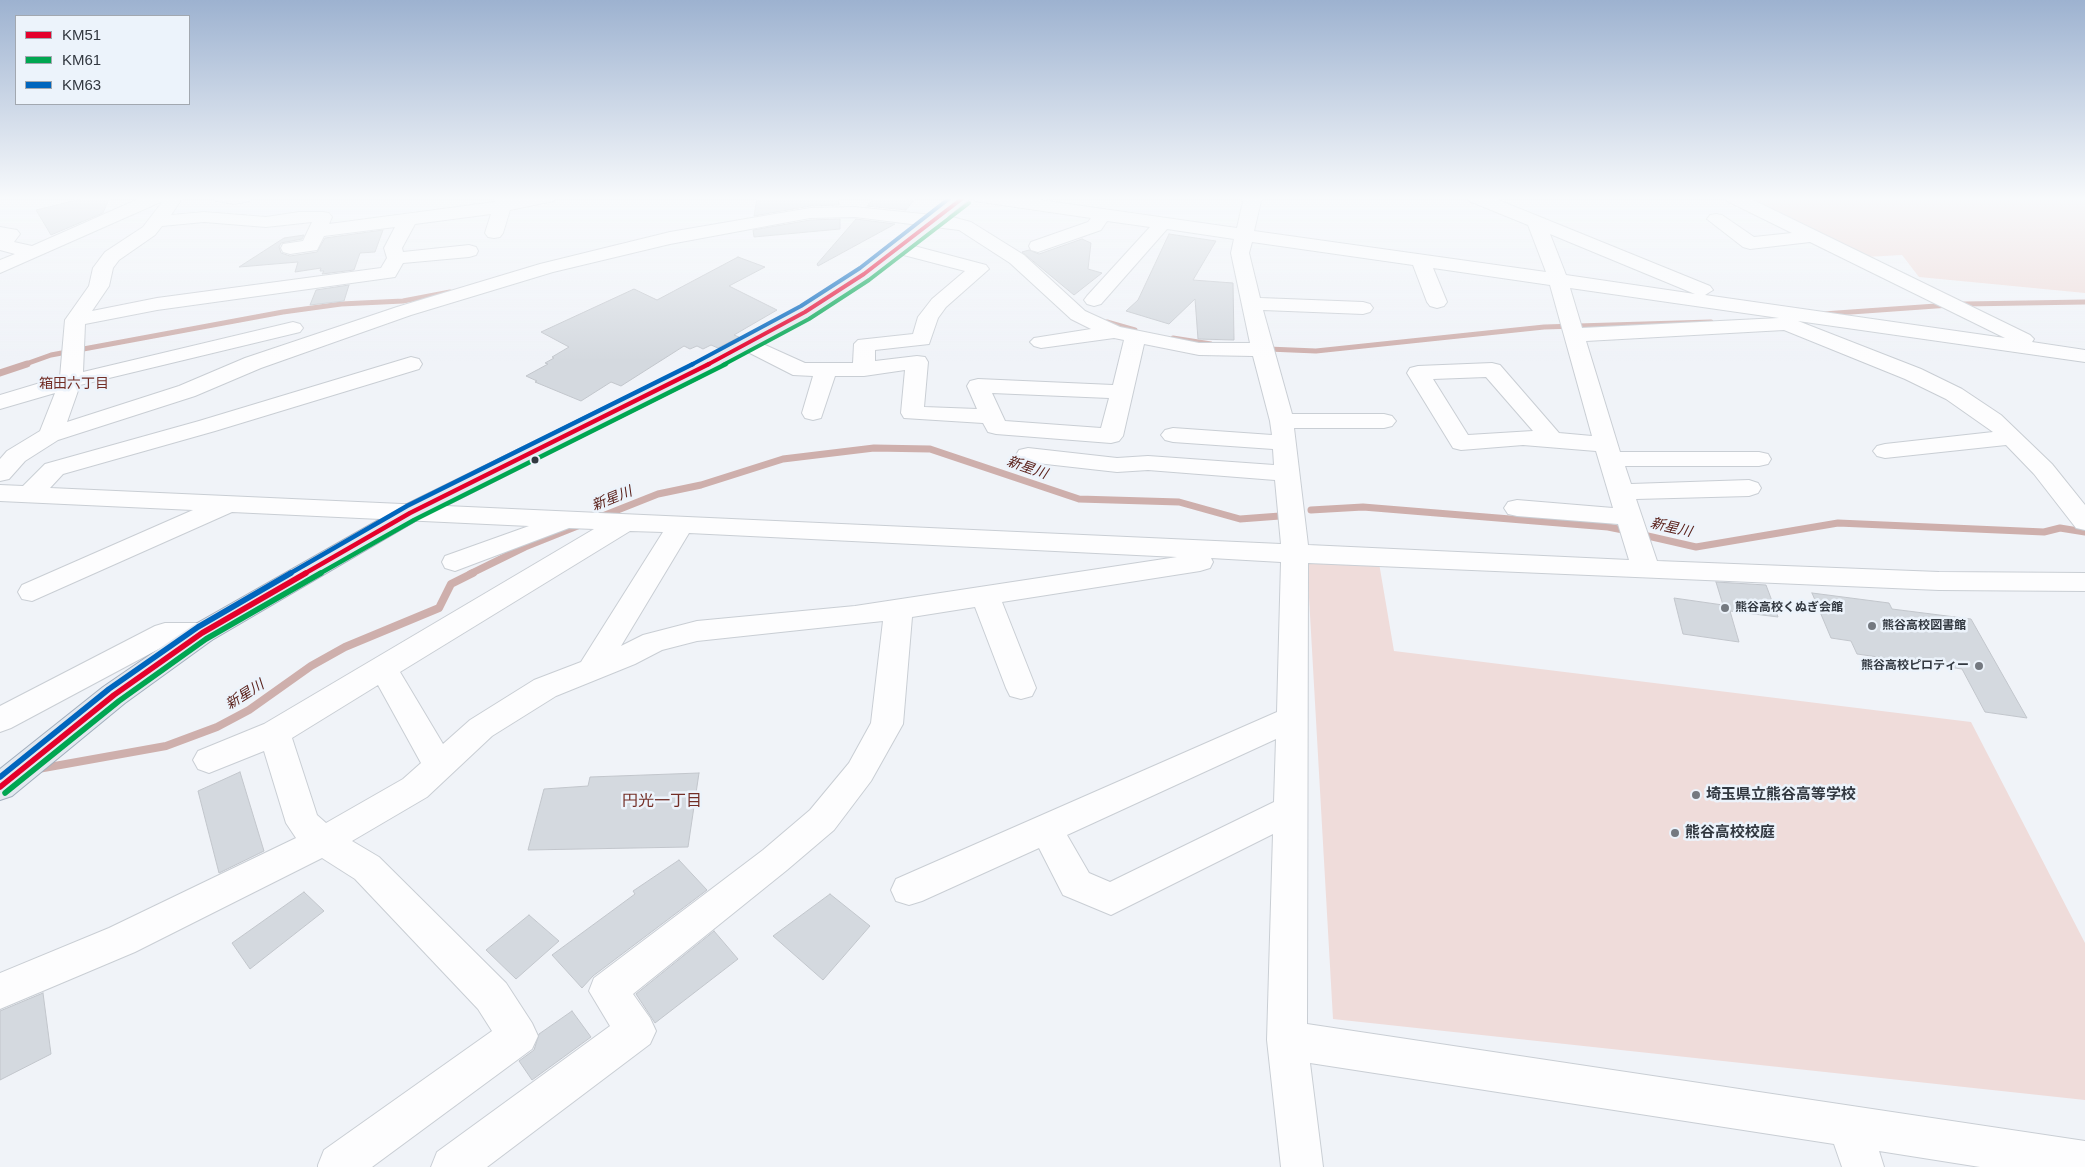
<!DOCTYPE html>
<html>
<head>
<meta charset="utf-8">
<style>
	body { margin:0 }
	#map { position:relative; width:2085px; height:1167px; overflow:hidden; background:#f0f3f8; font-family:Arial,sans-serif }
	canvas { display:block }
	.legend { position:absolute; left:15px; top:15px; width:175px; height:90px; box-sizing:border-box; background:#ecf3fb; border:1px solid #a2a8b0; margin:0; padding:6px 9px; list-style:none; font-size:15px; color:#323840 }
	.legend li { display:flex; align-items:center; gap:10px; height:25px }
	.legend b { width:25px; border:1px solid #a2a8b0 }
</style>
</head>
<body>
<div id="map">
<canvas width="2085" height="1167"></canvas>
<ul class="legend">
<li><b style="height:6px;background:#e4002b"></b>KM51</li>
<li><b style="height:6px;background:#00a651"></b>KM61</li>
<li><b style="height:6px;background:#0065bd"></b>KM63</li>
</ul>
</div>
<script>
const context = document.querySelector('canvas').getContext('2d');
context.lineJoin = 'round';
function paint(path, color) {
  context.fillStyle = color;
  context.fill(path, 'evenodd');
}
function poly(rows) {
  const path = new Path2D();
  for (const r of rows) {
    path.moveTo(r[0], r[1]);
    for (let i = 2; i < r.length; i += 2) path.lineTo(r[i], r[i + 1]);
  }
  return path;
}
function stroke(path, color, width, dash) {
  context.strokeStyle = color;
  context.lineWidth = width;
  context.lineCap = dash ? 'butt' : 'round';
  context.setLineDash(dash || []);
  context.stroke(path);
}
function write(font, color, halo, rows, align = 'center') {
  context.font = font + ' Arial,"Noto Sans JP",sans-serif';
  context.lineWidth = 5;
  context.setLineDash([]);
  context.textBaseline = 'middle';
  context.strokeStyle = halo;
  context.fillStyle = color;
  for (const [text, x, y, turn = 0] of rows) {
    context.save();
    context.translate(x, y);
    context.rotate((+turn || 0) * Math.PI / 180);
    context.textAlign = isNaN(turn) ? turn : align;
    if (halo) context.strokeText(text, 0, 0);
    context.fillText(text, 0, 0);
    context.restore();
  }
}
const green = poly([
	[1742,197,2085,197,2085,293,1919,277,1902,255,1865,257],
	[1307,562,1379,563,1394,651,1971,722,2085,943,2085,1100,1333,1019]
]);
const streamFar2 = poly([
	[1823,314,1964,304,2085,302],
	[1107,322,1135,330],
	[1173,338,1211,344],
	[1268,349,1316,351,1544,327,1711,322],
	[23,365,51,355,283,312,341,304,403,301,450,292]
]);
const streamFar1 = poly([
	[0,373,27,364],
	[1311,510,1363,507,1608,527,1628,531],
	[600,517,658,494,701,485,783,459,874,448,930,449,1079,499,1179,502,1240,519,1280,516],
	[1639,534,1696,547,1838,523,2044,532,2060,528,2085,532],
	[470,574,525,547,580,525]
]);
const stream = poly([
	[38,769,166,746,217,727,249,710,311,666,345,647,439,608,451,584,473,573]
]);
const building = poly([
	[89,197,110,197,103,213,51,235,36,210,89,197],
	[757,197,838,197,839,205,810,206,754,216,757,197],
	[875,197,886,197,914,200,906,210,867,206,875,197],
	[840,219,840,229,754,237,753,230,810,220,840,219],
	[856,219,895,224,818,266,817,264,856,219],
	[383,230,375,252,360,253,354,270,322,274,324,271,320,271,321,268,295,272,298,262,239,267,284,238,304,235,302,239,281,243,279,247,281,253,290,256,317,252,325,238,383,230],
	[1169,234,1216,241,1193,280,1233,283,1234,340,1198,339,1195,299,1169,324,1126,311,1138,300,1169,234],
	[1082,239,1091,243,1088,269,1102,273,1074,295,1022,252,1029,250,1039,254,1082,239],
	[738,257,765,267,729,286,777,310,734,335,739,337,718,348,711,345,703,349,697,346,690,349,684,346,621,386,611,382,581,401,535,382,537,381,526,376,548,364,545,363,554,358,552,357,569,347,541,332,634,289,657,300,738,257],
	[349,285,344,301,310,305,316,290,349,285],
	[1716,582,1766,585,1778,617,1730,611,1739,642,1683,634,1674,598,1723,605,1716,582],
	[1812,593,1889,603,1892,609,1971,619,2027,718,1985,712,1962,669,1857,654,1851,641,1831,638,1812,593],
	[240,772,264,851,219,873,198,791,240,772],
	[699,773,688,847,528,850,544,789,588,786,590,777,699,773],
	[679,860,707,890,593,976,582,988,552,955,635,894,633,891,679,860],
	[304,892,324,911,250,969,232,943,304,892],
	[830,894,870,926,823,980,773,936,830,894],
	[529,915,559,941,516,979,486,950,529,915],
	[714,931,738,959,655,1023,636,994,714,931],
	[43,993,51,1054,0,1080,0,1011,43,993],
	[572,1011,591,1037,532,1080,519,1061,534,1050,539,1034,572,1011]
]);
const minor = poly([
	[143,197,183,197,171,215,204,212,266,217,299,212,323,212,329,213,332,217,329,224,495,202,496,197,514,197,513,199,556,197,554,201,510,210,503,233,500,237,494,238,488,237,485,233,491,214,415,224,402,248,403,252,469,245,476,247,478,251,476,255,469,257,403,263,395,277,157,310,85,324,83,372,293,322,300,324,303,328,300,332,80,385,67,422,179,386,245,358,397,307,540,264,670,232,810,208,855,207,952,217,971,222,1024,255,1085,311,1120,327,1199,343,1250,343,1231,253,1234,239,1167,229,1101,304,1094,306,1087,304,1084,300,1087,296,1150,227,1107,221,1101,230,1038,252,1031,250,1029,246,1031,242,1088,222,1091,218,981,202,975,201,973,197,1019,197,1237,228,1244,197,1262,197,1254,231,1546,272,1528,225,1469,201,1467,197,1491,197,1710,286,1713,290,1705,295,2005,338,1810,242,1750,249,1743,247,1707,219,1710,215,1716,214,1722,215,1754,237,1792,233,1727,201,1725,197,1747,197,2030,335,2034,339,2032,342,2085,350,2085,362,1798,321,1921,369,1962,389,2001,415,2052,464,2085,505,2085,530,2076,528,2034,474,2006,445,1885,458,1877,456,1873,451,1877,446,1885,444,1993,432,1946,399,1905,379,1784,330,1586,341,1620,452,1759,452,1768,454,1771,459,1768,464,1759,466,1625,466,1631,484,1749,480,1758,483,1761,488,1758,493,1749,496,1636,499,1657,561,1939,572,2085,573,2085,591,1939,590,1308,563,1307,1024,2085,1141,2085,1167,1980,1167,1879,1151,1884,1167,1842,1167,1834,1144,1310,1063,1323,1167,1281,1167,1267,1040,1273,834,1111,915,1063,895,1039,848,922,901,909,905,896,901,891,890,896,879,1277,712,1281,562,1211,558,1213,562,1210,568,1200,571,1002,602,1036,688,1032,696,1021,699,1010,696,1006,688,975,607,912,617,903,724,871,781,834,830,787,870,633,994,650,1018,656,1031,650,1044,487,1167,431,1167,437,1152,610,1026,589,991,594,978,763,850,810,810,849,763,871,723,883,621,697,641,662,650,635,664,556,696,492,736,427,797,352,841,379,857,506,983,532,1023,538,1036,532,1049,372,1167,318,1167,318,1165,324,1150,492,1031,478,1009,355,879,322,858,135,952,0,1009,0,973,109,928,296,838,286,823,264,751,209,773,198,769,193,760,198,751,264,724,594,529,569,528,455,571,445,568,442,562,445,556,529,526,232,512,32,601,22,599,18,592,22,585,193,510,0,501,0,485,23,486,45,464,199,421,411,357,419,359,422,364,419,369,215,431,63,474,50,488,1281,544,1275,480,1148,470,1117,472,1028,462,1019,460,1016,455,1019,450,1028,448,1117,458,1148,456,1274,465,1273,449,1173,442,1165,440,1161,435,1165,430,1173,428,1272,435,1270,421,1253,356,1199,355,1144,344,1123,436,1119,441,1111,443,996,434,988,432,983,423,904,418,901,413,905,370,864,376,835,376,821,418,813,420,805,418,802,413,813,376,793,375,740,348,736,344,740,340,747,338,754,340,805,363,853,363,854,344,858,340,913,334,918,317,932,299,965,271,892,252,890,248,892,244,899,242,986,265,989,269,946,307,938,318,929,344,875,350,875,361,917,356,925,357,928,362,924,407,977,409,967,386,970,381,978,379,1113,385,1124,340,1114,338,1041,348,1034,346,1030,342,1034,338,1091,329,1071,319,1010,263,959,230,855,217,810,218,670,244,553,272,411,315,261,368,195,396,58,440,25,461,9,479,0,481,0,459,7,451,40,431,55,393,0,409,0,395,60,377,65,320,89,286,93,268,105,252,143,227,163,201,0,273,0,260,15,254,0,250,0,227,17,230,20,234,14,242,32,246,143,197],
	[204,222,266,227,312,222,303,241,283,244,281,248,283,252,290,254,317,250,324,236,395,227,384,248,387,258,381,268,157,298,92,311,109,286,113,268,119,260,155,235,162,226,204,222],
	[1550,234,1695,294,1566,275,1550,234],
	[1252,242,1413,265,1427,302,1430,306,1437,308,1444,306,1447,302,1433,268,1550,285,1592,436,1559,433,1500,365,1492,363,1418,366,1410,368,1407,373,1453,448,1461,450,1523,445,1596,451,1613,508,1517,500,1508,502,1504,508,1508,514,1517,516,1618,524,1629,560,1308,545,1294,428,1384,428,1392,426,1396,421,1392,416,1384,414,1292,414,1263,310,1363,314,1370,312,1373,308,1370,304,1363,302,1260,298,1249,253,1252,242],
	[1570,288,1779,318,1582,328,1570,288],
	[1486,377,1533,431,1468,435,1433,379,1486,377],
	[992,393,1109,398,1101,428,1005,421,992,393],
	[630,531,663,532,581,662,534,680,470,720,443,744,400,672,630,531],
	[689,533,1177,557,855,606,697,621,643,635,621,646,689,533],
	[378,685,421,763,403,779,326,823,317,815,292,738,378,685],
	[1276,739,1274,802,1110,882,1089,873,1067,835,1276,739],
	[214,197,251,197,249,201,235,204,216,201,214,197],
	[165,623,202,623,212,626,216,633,212,640,202,643,170,643,11,728,0,732,0,706,155,626,165,623]
]);
const major = poly([
	[953,197,972,197,871,278,812,316,700,378,419,519,212,640,125,703,12,796,0,800,0,769,103,687,192,626,401,507,684,368,798,308,857,270,953,197]
]);
const bus1Far2 = poly([
	[707,365,805,312,864,274,964,197]
]);
const bus1Far1 = poly([
	[304,574,410,513,709,364]
]);
const bus1 = poly([
	[0,787,114,695,202,633,306,573]
]);
const bus2Far2 = poly([
	[723,365,809,319,869,280,969,203]
]);
const bus2Far1 = poly([
	[319,574,414,520,726,364]
]);
const bus2 = poly([
	[5,793,119,701,206,639,321,573]
]);
const bus3Far2 = poly([
	[691,365,801,306,860,268,951,197]
]);
const bus3Far1 = poly([
	[289,574,407,506,693,364]
]);
const bus3 = poly([
	[0,777,109,689,198,627,291,573]
]);
const markers = [
	[535,460,4.5,"#323840"],
	[1725,608,5,"#747980"],
	[1872,626,5,"#747980"],
	[1979,666,5,"#747980"],
	[1696,795,5,"#747980"],
	[1675,833,5,"#747980"]
];
const poiNames = [
	["熊谷高校くぬぎ会館",1735,608],
	["熊谷高校図書館",1882,626],
	["熊谷高校ピロティー",1969,666,"right"]
];
const neighbourhoodNames = [
	["箱田六丁目",74,384]
];
const waterNames = [
	["新星川",1027,468,19],
	["新星川",612,499,-22],
	["新星川",1671,528,13],
	["新星川",245,695,-32]
];
const nearPoinames = [
	["埼玉県立熊谷高等学校",1706,795],
	["熊谷高校校庭",1685,833]
];
const nearNeighbourhoodnames = [
	["円光一丁目",662,802]
];
paint(green, '#efdcda');
stroke(streamFar2, '#ceafac', 5);
stroke(streamFar1, '#ceafac', 7);
stroke(stream, '#ceafac', 8);
paint(building, '#d4d9df');
stroke(building, '#c2c6cc', 1);
stroke(minor, '#c9ced4', 2);
stroke(major, '#a2aebd', 2);
paint(minor, '#fdfdfe');
paint(major, '#e2e8ef');
stroke(bus1Far2, '#e4002b', 4);
stroke(bus1Far1, '#e4002b', 4.5);
stroke(bus1, '#e4002b', 5.5);
stroke(bus2Far2, '#00a651', 4);
stroke(bus2Far1, '#00a651', 4.5);
stroke(bus2, '#00a651', 5.5);
stroke(bus3Far2, '#0065bd', 4);
stroke(bus3Far1, '#0065bd', 4.5);
stroke(bus3, '#0065bd', 5.5);
const sky = context.createLinearGradient(0, 0, 0, 361);
sky.addColorStop(0, '#9db2d0');
sky.addColorStop(0.55, '#f8fafc');
sky.addColorStop(1, '#f8fafc00');
context.fillStyle = sky;
context.fillRect(0, 0, 2085, 361);
for (const [x, y, r, color] of markers) {
  const dot = new Path2D();
  dot.arc(x, y, r, 0, 2 * Math.PI);
  context.fillStyle = color;
  context.fill(dot);
  stroke(dot, '#ecf3fb', 2);
}
write('bold 12px', '#323840', '#ecf3fb', poiNames, 'left');
write('14px', '#732e26', '#ecf3fb', neighbourhoodNames);
write('italic 14px', '#5a201a', '#ecf3fb', waterNames);
write('bold 15px', '#323840', '#ecf3fb', nearPoinames, 'left');
write('16px', '#732e26', '#ecf3fb', nearNeighbourhoodnames);
</script>
</body>
</html>
